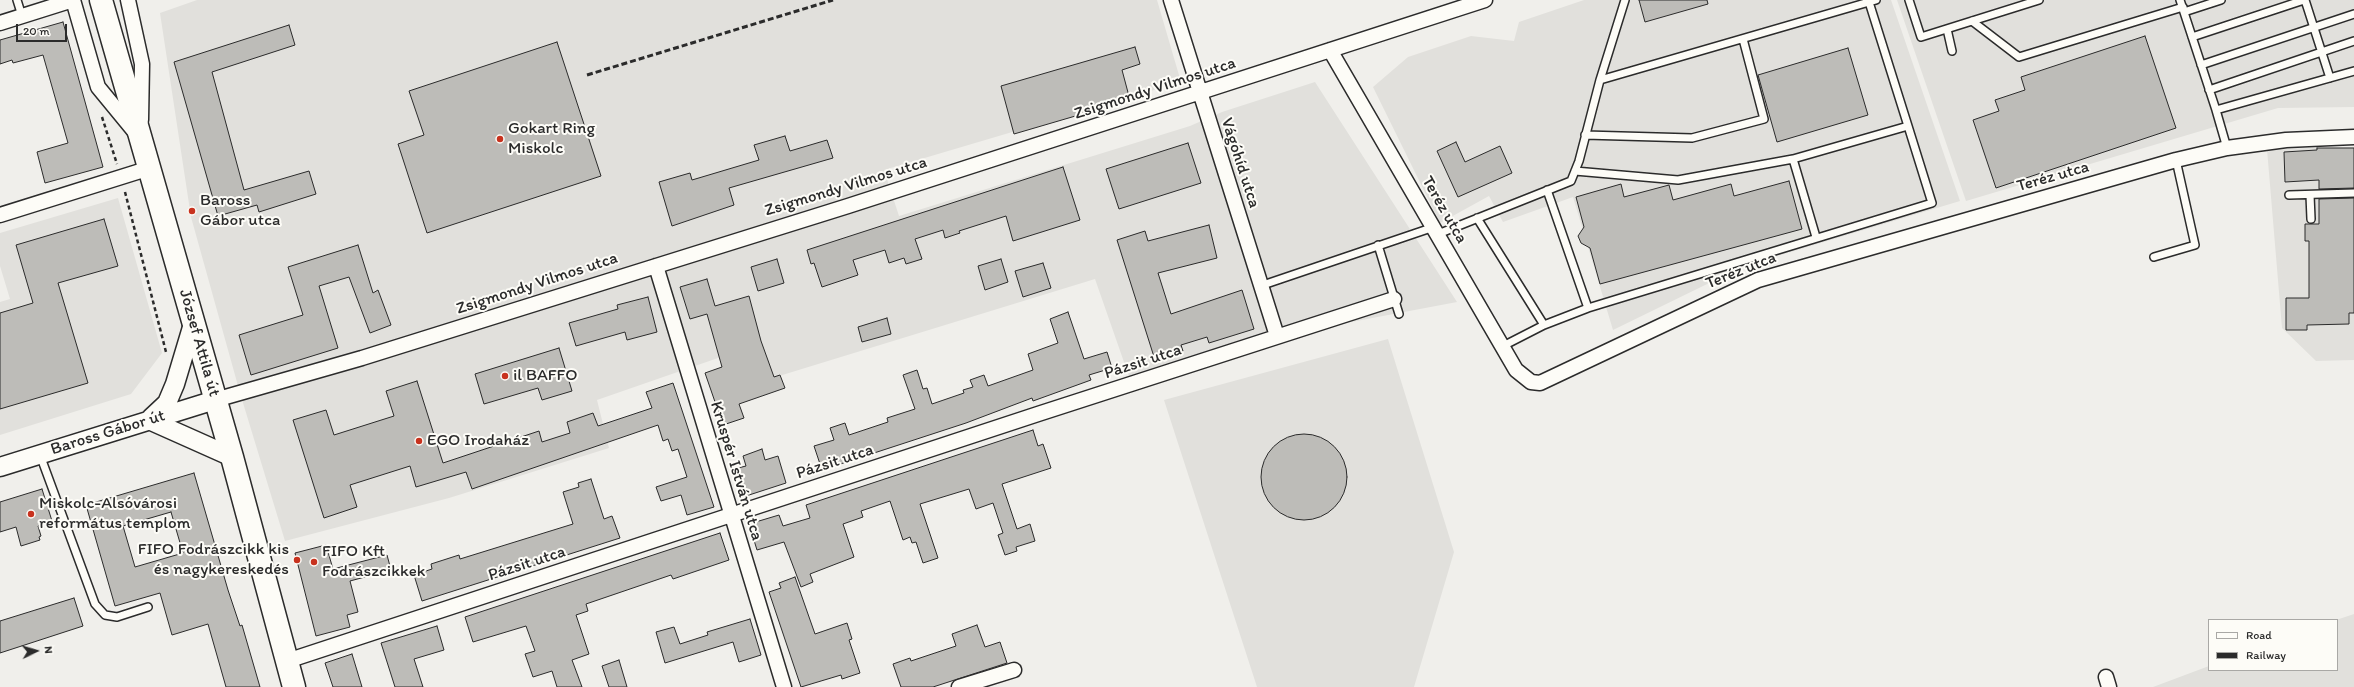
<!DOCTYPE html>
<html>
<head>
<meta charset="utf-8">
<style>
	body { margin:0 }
	#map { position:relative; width:2354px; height:687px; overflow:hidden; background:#f0efeb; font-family:Itim,sans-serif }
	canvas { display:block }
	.legend { position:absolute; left:2208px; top:619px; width:130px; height:52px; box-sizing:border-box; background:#fdfcf7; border:1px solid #a9a8a5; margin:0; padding:5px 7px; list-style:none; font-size:12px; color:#2b2b2b }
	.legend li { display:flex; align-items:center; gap:8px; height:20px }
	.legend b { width:20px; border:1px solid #a9a8a5 }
	.north { position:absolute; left:16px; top:631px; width:40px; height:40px; -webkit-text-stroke:3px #fdfcf7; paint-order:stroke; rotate:85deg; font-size:11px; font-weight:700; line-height:16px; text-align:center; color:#2b2b2b }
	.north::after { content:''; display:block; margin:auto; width:14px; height:18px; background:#2b2b2b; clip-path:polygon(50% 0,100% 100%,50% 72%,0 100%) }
	.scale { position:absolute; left:16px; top:24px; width:51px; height:18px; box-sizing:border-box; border:2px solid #2b2b2b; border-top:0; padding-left:5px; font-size:12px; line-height:14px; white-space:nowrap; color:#2b2b2b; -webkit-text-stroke:3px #fdfcf7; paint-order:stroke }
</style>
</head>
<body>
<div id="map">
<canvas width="2354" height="687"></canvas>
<ul class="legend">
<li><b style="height:5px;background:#fdfcf7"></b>Road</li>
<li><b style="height:5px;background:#2b2b2b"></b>Railway</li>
</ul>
<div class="north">N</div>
<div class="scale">20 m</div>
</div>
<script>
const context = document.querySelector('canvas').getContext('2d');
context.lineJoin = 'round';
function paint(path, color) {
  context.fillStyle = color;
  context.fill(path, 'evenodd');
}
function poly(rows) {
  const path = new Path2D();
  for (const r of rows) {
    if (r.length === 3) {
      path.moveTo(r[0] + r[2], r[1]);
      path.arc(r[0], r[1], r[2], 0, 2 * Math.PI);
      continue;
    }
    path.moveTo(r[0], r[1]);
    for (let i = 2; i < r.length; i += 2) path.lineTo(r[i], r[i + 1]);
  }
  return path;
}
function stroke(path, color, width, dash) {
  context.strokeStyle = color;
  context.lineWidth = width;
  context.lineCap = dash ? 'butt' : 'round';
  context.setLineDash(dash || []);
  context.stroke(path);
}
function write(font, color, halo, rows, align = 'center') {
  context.font = font + ' Itim,sans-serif';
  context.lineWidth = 4;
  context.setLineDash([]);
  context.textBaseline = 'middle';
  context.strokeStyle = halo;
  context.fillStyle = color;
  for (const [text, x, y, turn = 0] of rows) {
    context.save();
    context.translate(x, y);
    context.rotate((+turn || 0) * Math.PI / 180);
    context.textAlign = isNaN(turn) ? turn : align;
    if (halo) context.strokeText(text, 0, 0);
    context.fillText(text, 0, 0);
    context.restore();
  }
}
const built = poly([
	[197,0,1157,0,1181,82,884,170,899,216,1190,126,1222,112,1315,82,1457,302,1277,336,1132,385,1095,279,753,384,741,350,597,400,609,448,449,498,285,541,240,393,191,217,160,13],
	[1584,0,1891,0,1960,201,1744,266,1613,330,1573,197,1503,222,1489,196,1440,223,1373,87,1408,57,1471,36,1514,41,1519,22],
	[1897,0,2354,0,2354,107,2278,108,1966,201],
	[2354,147,2354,360,2316,361,2282,328,2267,149],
	[118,198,162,353,131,394,0,435,0,302,10,299,0,266,0,233],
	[1388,339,1454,552,1414,687,1257,687,1164,400],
	[2354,614,2354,687,2153,687,2209,666,2209,670,2337,670,2336,620]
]);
const building = poly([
	[1639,0,1707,0,1708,4,1645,22,1639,0],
	[63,22,103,167,45,183,37,152,68,143,43,55,13,63,12,60,0,64,0,40,63,22],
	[289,25,295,45,212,72,244,190,309,171,316,194,259,212,257,205,218,216,174,62,289,25],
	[2145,36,2176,128,1996,188,1973,120,1999,111,1995,100,2025,90,2021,77,2145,36],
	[557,42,601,176,427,233,398,144,424,135,409,91,557,42],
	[1135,47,1140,64,1122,70,1130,100,1014,134,1001,86,1135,47],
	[1848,48,1868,115,1777,142,1758,75,1848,48],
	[785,136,790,151,827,140,833,158,729,188,734,205,672,226,659,182,690,173,692,180,759,160,754,145,785,136],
	[1456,142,1465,162,1500,146,1512,173,1458,197,1437,151,1456,142],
	[1188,143,1201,183,1119,209,1106,169,1188,143],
	[2317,148,2354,148,2354,188,2319,189,2319,180,2285,182,2284,152,2317,150,2317,148],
	[1063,167,1080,220,1013,241,1006,216,959,231,960,233,945,238,943,230,915,239,922,259,906,264,904,258,889,263,885,250,853,260,858,275,822,287,814,263,811,264,807,250,1063,167],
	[1789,181,1802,229,1600,284,1590,248,1581,243,1578,236,1584,227,1576,197,1621,184,1624,197,1669,185,1673,200,1731,184,1734,196,1789,181],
	[2354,198,2354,313,2349,313,2349,324,2307,325,2307,330,2286,330,2286,298,2309,298,2309,241,2305,241,2305,224,2319,224,2319,199,2354,198],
	[104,219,118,266,58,283,88,383,0,409,0,313,33,303,16,245,104,219],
	[1209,225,1217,258,1158,273,1171,314,1242,290,1254,329,1209,343,1207,337,1181,345,1183,351,1155,360,1117,240,1145,231,1148,241,1209,225],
	[358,245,373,293,378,290,391,325,370,333,349,277,319,286,338,348,251,375,239,335,303,315,288,267,358,245],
	[777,259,784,283,758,291,751,267,777,259],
	[1001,259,1008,282,985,290,978,266,1001,259],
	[1043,263,1051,288,1023,297,1015,271,1043,263],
	[707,279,715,306,749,296,761,341,774,377,780,375,785,388,739,404,744,418,723,425,705,373,722,367,707,314,690,319,680,287,707,279],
	[648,297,657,332,627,340,625,332,576,346,569,323,618,309,617,305,648,297],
	[1068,312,1084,359,1107,352,1112,368,1089,375,1091,380,1033,401,1032,398,966,423,822,470,814,446,834,440,830,428,845,423,849,435,888,422,887,418,915,409,903,375,917,370,923,389,927,388,932,404,964,393,963,390,973,387,970,380,984,375,988,386,1033,370,1028,354,1058,343,1050,319,1068,312],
	[887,318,891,334,862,342,858,327,887,318],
	[559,348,572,391,542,400,538,388,484,404,475,374,559,348],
	[417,381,443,463,539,431,542,442,570,433,567,422,593,413,598,426,652,408,646,392,673,383,714,507,687,515,681,495,661,501,656,487,687,477,678,449,672,451,668,439,663,441,658,425,472,489,466,472,416,487,410,466,350,485,357,507,324,518,293,420,326,410,334,435,394,416,386,391,417,381],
	[1033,430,1038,446,1043,444,1051,468,1002,484,1017,529,1030,524,1035,541,1016,547,1017,551,1005,555,998,535,1003,533,993,503,976,509,969,489,920,504,938,558,923,563,916,542,912,543,910,537,903,540,890,501,861,511,863,517,843,524,854,557,810,574,813,582,801,587,784,542,757,550,749,524,779,515,783,526,810,518,806,505,1033,430],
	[1304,477,43],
	[762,449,765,460,778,456,786,483,746,496,738,468,746,466,743,456,762,449],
	[194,473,228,590,240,626,242,625,260,687,226,687,208,624,172,635,160,593,115,606,86,505,194,473],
	[171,512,183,553,135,567,123,526,171,512],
	[591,479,604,519,612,516,620,538,422,601,414,575,432,569,431,564,459,555,460,559,573,524,563,492,579,487,578,483,591,479],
	[42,489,52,521,38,526,41,536,39,537,40,540,21,546,16,527,0,532,0,502,42,489],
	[720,533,729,560,673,579,671,575,586,604,588,611,576,615,589,654,572,660,582,687,557,687,552,671,533,677,525,654,535,651,526,626,473,642,465,617,720,533],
	[326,545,333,569,387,555,391,570,350,581,358,612,347,615,350,627,316,636,295,553,326,545],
	[795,577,815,634,847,623,852,639,849,640,860,673,842,679,841,675,801,687,769,592,781,588,779,583,795,577],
	[74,598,83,626,0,653,0,621,74,598],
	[750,619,761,655,739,662,733,642,665,663,656,632,674,627,680,644,708,635,707,632,750,619],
	[977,625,985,647,1000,642,1007,663,933,687,901,687,893,664,910,658,911,661,956,646,952,634,977,625],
	[437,626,444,650,414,659,423,687,395,687,381,643,437,626],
	[352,654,362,687,333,687,325,663,352,654],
	[619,660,627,687,609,687,602,666,619,660]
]);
const path = poly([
	[102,117,117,164],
	[125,192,166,352]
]);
const service = poly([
	[17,0,22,16],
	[1909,0,1921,37,2039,0],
	[2180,0,2216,110,2354,71],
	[2305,0,2330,78],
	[2184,12,2221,0],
	[1972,21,2019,57,2183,7],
	[1947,29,1952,51],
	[2192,37,2304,0],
	[2201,65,2354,14],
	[1600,80,1876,0],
	[2209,90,2354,41],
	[2216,110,2227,148],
	[1585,135,1692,138,1764,119,1743,39],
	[1793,159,1816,237],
	[1575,171,1678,180,1793,159,1908,126,1869,2],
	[1547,190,1588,308,1932,203,1908,126],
	[2289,195,2354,193],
	[2310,195,2311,219],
	[1477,218,1544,325],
	[1438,234,1571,181,1579,161,1600,80,1625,0],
	[1378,245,1399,314],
	[2154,257,2195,245,2176,160],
	[1260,286,1434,227],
	[1503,346,1544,325,1588,308],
	[40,455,95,604,105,615,117,617,148,607]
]);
const minor = poly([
	[73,0,98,87,135,132],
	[128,0,142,64,141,120],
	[1171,0,1277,336],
	[0,23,73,0],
	[1330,50,1516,370,1531,382,1540,383,1758,280,2176,160,2227,148,2286,140,2354,137],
	[0,215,150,168],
	[656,266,784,687],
	[215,400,362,358,848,206,1485,0],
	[287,661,1038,414,1394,299],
	[2106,677,2109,687],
	[959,687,1014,670]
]);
const tertiary = poly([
	[151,418,167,403,175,384,193,324],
	[149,420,232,457],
	[0,467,215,400]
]);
const primary = poly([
	[101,0,232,457,294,687]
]);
const rail = poly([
	[587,75,833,0]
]);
const markers = [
	[500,139,4,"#c8321e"],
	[192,211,4,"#c8321e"],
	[505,376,4,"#c8321e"],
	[419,441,4,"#c8321e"],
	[31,514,4,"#c8321e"],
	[297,560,4,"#c8321e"],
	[314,562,4,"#c8321e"]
];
const streetNames = [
	["Zsigmondy Vilmos utca",1155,89,-18],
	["Vágóhíd utca",1240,163,72],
	["Teréz utca",2053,177,-16],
	["Zsigmondy Vilmos utca",846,187,-17],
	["Teréz utca",1444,210,60],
	["Teréz utca",1741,271,-22],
	["Zsigmondy Vilmos utca",537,284,-18],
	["József Attila út",199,343,74],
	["Pázsit utca",1143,362,-18],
	["Baross Gábor út",108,433,-17],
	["Pázsit utca",835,462,-18],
	["Kruspér István utca",736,471,73],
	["Pázsit utca",527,564,-18]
];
const poiNames = [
	["Gokart Ring",508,129],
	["Miskolc",508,149],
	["Baross",200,201],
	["Gábor utca",200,221],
	["il BAFFO",513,376],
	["EGO Irodaház",427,441],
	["Miskolc-Alsóvárosi",39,504],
	["református templom",39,524],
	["FIFO Fodrászcikk kis",289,550,"right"],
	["és nagykereskedés",289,570,"right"],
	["FIFO Kft",322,552],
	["Fodrászcikkek",322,572]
];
paint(built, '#e1e0dc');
paint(building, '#bdbcb8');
stroke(building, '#2b2b2b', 1);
stroke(service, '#2b2b2b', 10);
stroke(minor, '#2b2b2b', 17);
stroke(tertiary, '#2b2b2b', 21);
stroke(primary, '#2b2b2b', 25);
stroke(path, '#2b2b2b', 2.5, [4, 3]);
stroke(service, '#fdfcf7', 7);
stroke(minor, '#fdfcf7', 14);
stroke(tertiary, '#fdfcf7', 18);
stroke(primary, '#fdfcf7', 22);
stroke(rail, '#2b2b2b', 3, [6, 3]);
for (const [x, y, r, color] of markers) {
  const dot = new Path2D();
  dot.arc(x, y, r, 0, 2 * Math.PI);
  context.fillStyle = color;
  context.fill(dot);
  stroke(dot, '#fdfcf7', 1.5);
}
write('17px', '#2b2b2b', '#fdfcf7', streetNames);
write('17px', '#2b2b2b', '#fdfcf7', poiNames, 'left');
</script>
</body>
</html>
